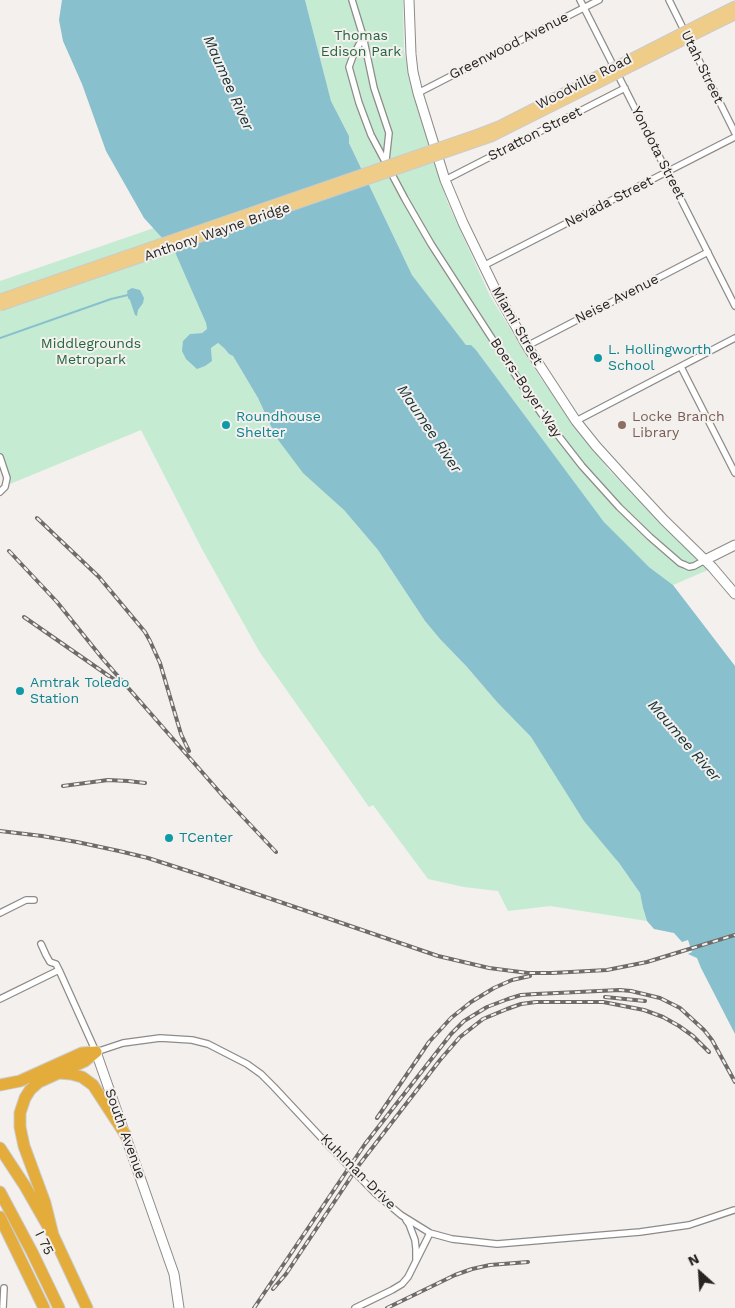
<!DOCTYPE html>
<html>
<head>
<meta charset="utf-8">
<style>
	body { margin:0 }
	#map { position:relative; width:735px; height:1308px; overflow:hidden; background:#f3f0ed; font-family:"Work Sans",sans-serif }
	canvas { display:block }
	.north { position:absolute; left:675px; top:1248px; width:50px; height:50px; -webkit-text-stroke:4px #f3f0ed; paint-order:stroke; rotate:334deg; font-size:14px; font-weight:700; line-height:20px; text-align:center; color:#262524 }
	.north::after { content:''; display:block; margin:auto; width:18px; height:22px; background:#262524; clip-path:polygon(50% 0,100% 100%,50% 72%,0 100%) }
</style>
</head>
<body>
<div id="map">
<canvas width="735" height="1308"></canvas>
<div class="north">N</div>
</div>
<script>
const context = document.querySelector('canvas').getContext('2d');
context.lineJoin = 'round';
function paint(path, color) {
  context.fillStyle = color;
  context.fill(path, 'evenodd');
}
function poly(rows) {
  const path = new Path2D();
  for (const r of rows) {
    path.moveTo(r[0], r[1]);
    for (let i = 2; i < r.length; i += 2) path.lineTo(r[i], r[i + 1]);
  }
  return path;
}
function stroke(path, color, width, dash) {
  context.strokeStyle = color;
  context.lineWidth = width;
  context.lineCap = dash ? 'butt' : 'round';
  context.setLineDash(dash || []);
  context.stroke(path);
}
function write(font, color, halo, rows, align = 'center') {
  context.font = font + ' "Work Sans",sans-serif';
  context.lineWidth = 4;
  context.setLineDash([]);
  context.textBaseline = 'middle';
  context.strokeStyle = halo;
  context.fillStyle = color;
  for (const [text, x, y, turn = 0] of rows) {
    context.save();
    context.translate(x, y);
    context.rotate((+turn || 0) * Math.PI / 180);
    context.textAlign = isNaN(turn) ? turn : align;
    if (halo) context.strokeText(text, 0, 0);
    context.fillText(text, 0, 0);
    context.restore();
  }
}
const green = poly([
	[305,0,403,0,404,52,423,122,447,201,490,296,540,377,608,469,708,570,673,585,649,567,626,545,604,522,476,350,466,345,412,275,349,143,349,136,331,101],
	[154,228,176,252,206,323,207,329,202,333,190,334,212,361,211,348,218,343,224,348,229,354,233,356,258,398,276,437,344,510,378,550,425,621,440,639,467,667,497,702,531,737,554,772,640,893,643,908,647,921,550,906,508,911,498,891,464,887,428,879,373,805,369,807,259,651,202,549,141,430,10,484,0,458,0,281]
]);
const water = poly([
	[62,0,305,0,331,101,349,136,349,143,412,275,466,345,471,345,476,350,604,522,649,567,673,585,735,666,735,1034,701,968,697,958,688,954,692,952,688,940,682,942,674,933,654,929,647,921,643,908,640,893,619,863,584,821,531,737,497,702,467,667,440,639,425,621,378,550,344,510,303,473,276,437,258,398,233,356,229,354,224,348,218,343,211,348,212,361,205,366,197,369,186,359,182,351,183,341,190,334,202,333,207,329,206,323,175,252,144,218,106,151,82,84,63,41,59,20],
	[132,288,140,290,144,298,143,303,138,310,137,316,135,315,130,300,128,298,127,291]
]);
const stream = poly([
	[0,338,111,299,128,295]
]);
const street = poly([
	[352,0,363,36,374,88,389,133,386,160],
	[580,0,735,306],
	[669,0,735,133],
	[363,36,361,41,353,56,349,67,359,103,371,135,405,199,431,244,524,388,543,416,582,466,619,507,650,537,680,563,685,565,689,567,694,566,705,560],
	[418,93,599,0],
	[445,180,625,88],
	[483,266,735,137],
	[527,346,708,252],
	[681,367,735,473],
	[576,421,735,338],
	[0,457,7,478,5,487,0,492],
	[0,913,26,900,34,900],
	[41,944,46,955,50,962,56,964,59,970,96,1052,123,1043,160,1038,192,1040,208,1044,247,1064,261,1074,274,1087,330,1147],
	[0,999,59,970],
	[376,1194,401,1215,430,1233,452,1239,497,1244,640,1232,689,1225,734,1210],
	[406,1220,409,1224,415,1240,416,1249,416,1259],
	[3,1308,4,1288],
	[355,1308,392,1290,402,1284,408,1277,430,1233]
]);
const secondary = poly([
	[409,0,411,54,413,72,418,93,445,180,463,223,497,293,527,346,576,421,596,446,625,478,664,520,712,567,735,594],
	[705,560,735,545],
	[96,1052,174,1274,179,1308]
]);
const primary = poly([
	[703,22,735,6],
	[708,28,735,15]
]);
const highway = poly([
	[59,1073,71,1074,82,1077,93,1085,125,1134],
	[0,1085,20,1081,82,1053,96,1052],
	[0,1148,25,1186,53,1235,87,1308],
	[0,1192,32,1252,59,1308],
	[0,1217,44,1308],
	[53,1235,45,1203,24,1146,20,1127,20,1113,25,1098,30,1090,39,1082,85,1061,96,1052]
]);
const rail = poly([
	[37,518,99,577,145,632,150,641,160,663,181,734,189,751],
	[9,551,57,602,102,658,223,796,276,852],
	[24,617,119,683],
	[63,786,108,780,128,781,145,783],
	[0,831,42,836,77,842,119,851,148,858,207,877,438,956,489,968,528,973,552,973,607,970,647,962,735,935],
	[605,997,645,1001],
	[377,1118,429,1042,451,1018,471,1002,494,988,512,980,530,976],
	[273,1289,286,1274,359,1165,440,1060,460,1037,483,1019,507,1009,521,1004,536,1002,603,1002,644,1010,663,1017,679,1026,693,1036,709,1052],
	[254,1308,365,1144,451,1034,464,1021,487,1007,508,999,521,995,536,994,620,990,631,991,660,998,680,1008,704,1030,712,1040,735,1082],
	[387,1308,455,1275,472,1269,490,1265,528,1262]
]);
const streetBridge = poly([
	[330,1147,376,1194]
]);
const primaryBridge = poly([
	[0,299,478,134,499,126,703,22],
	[0,306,491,137,708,28]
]);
const markers = [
	[598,358,5,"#0f9aa8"],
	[226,425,5,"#0f9aa8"],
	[622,425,5,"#8d6e63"],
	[20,691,5,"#0f9aa8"],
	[169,838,5,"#0f9aa8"]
];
const parkNames = [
	["Thomas",361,36],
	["Edison Park",361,52],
	["Middlegrounds",91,344],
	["Metropark",91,360]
];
const streetNames = [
	["Greenwood Avenue",509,46,-27],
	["Utah Street",702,67,64],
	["Woodville Road",584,82,-27],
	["Stratton Street",535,134,-27],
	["Yondota Street",658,153,63],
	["Nevada Street",609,202,-27],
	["Anthony Wayne Bridge",217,232,-19],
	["Neise Avenue",617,299,-27],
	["Miami Street",517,326,60],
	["Boers-Boyer Way",526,388,56],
	["South Avenue",125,1134,70],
	["Kuhlman Drive",358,1172,45],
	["I 75",44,1243,63]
];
const cultureNames = [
	["L. Hollingworth",608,350],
	["School",608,366],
	["Roundhouse",236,417],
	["Shelter",236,433],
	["Amtrak Toledo",30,683],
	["Station",30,699],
	["TCenter",179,838]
];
const educationNames = [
	["Locke Branch",632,417],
	["Library",632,433]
];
const waterNames = [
	["Maumee River",228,83,66],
	["Maumee River",429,429,56],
	["Maumee River",684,741,49]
];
paint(green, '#c5ebd2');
paint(water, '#88c0ce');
stroke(stream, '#88c0ce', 2);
stroke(street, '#8e8b88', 8);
stroke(secondary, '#8e8b88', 11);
stroke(primary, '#cbcbca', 11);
stroke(highway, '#cbcbca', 13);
stroke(street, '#fff', 5.5);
stroke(secondary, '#fff', 9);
stroke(primary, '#efcd89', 9);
stroke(highway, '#e4ac3b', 11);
stroke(rail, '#6e6c6a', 4);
stroke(rail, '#f3f0ed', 2, [5.5]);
stroke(streetBridge, '#8e8b88', 8, []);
stroke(primaryBridge, '#cbcbca', 11, []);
stroke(streetBridge, '#fff', 5.5);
stroke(primaryBridge, '#efcd89', 9);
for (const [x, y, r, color] of markers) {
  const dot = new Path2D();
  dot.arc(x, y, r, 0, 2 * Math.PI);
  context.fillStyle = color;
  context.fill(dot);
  stroke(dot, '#f3f0ed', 2);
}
write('14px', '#226540', '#f3f0ed', parkNames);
write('14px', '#262524', '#f3f0ed', streetNames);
write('14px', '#0d838f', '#f3f0ed', cultureNames, 'left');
write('14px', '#785e54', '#f3f0ed', educationNames, 'left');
write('italic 15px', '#153238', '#f3f0ed', waterNames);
</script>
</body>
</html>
